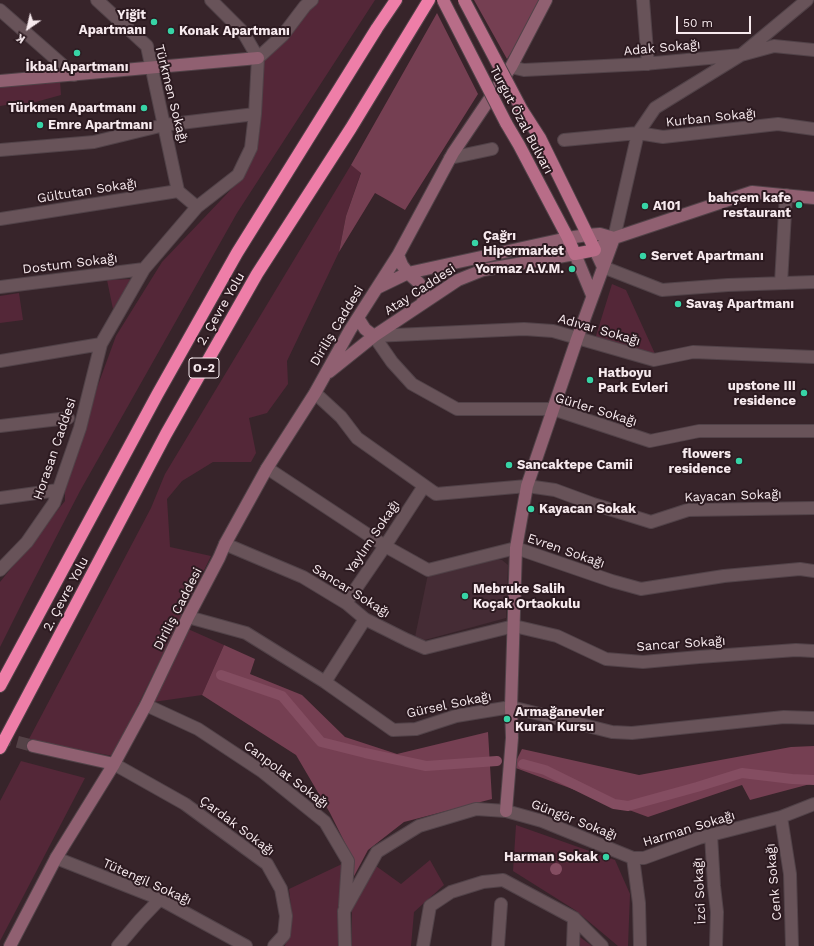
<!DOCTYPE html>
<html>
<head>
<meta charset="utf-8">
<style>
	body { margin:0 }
	#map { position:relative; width:814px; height:946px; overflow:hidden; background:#37242a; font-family:"Work Sans",sans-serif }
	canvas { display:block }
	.north { position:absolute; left:8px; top:8px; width:40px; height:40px; -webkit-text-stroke:3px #2c1a20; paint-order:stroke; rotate:214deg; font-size:11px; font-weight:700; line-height:16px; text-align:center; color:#f7eaee }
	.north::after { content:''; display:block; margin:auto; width:14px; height:18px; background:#f7eaee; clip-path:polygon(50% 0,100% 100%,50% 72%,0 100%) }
	.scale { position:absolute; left:676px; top:16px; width:75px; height:18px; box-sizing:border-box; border:2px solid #f7eaee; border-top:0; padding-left:5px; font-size:12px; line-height:14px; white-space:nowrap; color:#f7eaee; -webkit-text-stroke:3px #2c1a20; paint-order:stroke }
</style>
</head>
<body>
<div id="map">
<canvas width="814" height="946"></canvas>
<div class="north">K</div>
<div class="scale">50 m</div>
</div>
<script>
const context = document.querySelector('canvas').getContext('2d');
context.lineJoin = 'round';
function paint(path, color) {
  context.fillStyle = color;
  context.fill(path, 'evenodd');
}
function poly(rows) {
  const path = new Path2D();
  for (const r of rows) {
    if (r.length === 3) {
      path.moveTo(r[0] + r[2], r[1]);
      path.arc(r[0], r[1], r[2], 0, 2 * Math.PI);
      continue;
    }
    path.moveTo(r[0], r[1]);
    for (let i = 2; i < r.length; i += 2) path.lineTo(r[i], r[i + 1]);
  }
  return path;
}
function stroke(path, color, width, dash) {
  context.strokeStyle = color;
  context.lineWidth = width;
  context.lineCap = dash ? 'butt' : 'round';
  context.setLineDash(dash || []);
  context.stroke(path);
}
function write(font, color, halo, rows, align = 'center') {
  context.font = font + ' "Work Sans",sans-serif';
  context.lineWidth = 4;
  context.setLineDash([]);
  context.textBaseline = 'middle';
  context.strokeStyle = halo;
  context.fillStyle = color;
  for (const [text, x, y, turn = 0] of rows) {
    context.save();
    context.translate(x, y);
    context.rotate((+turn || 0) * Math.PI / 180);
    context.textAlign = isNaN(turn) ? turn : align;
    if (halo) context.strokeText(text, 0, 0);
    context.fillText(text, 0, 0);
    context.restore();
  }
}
const built = poly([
	[493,558,502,560,508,565,506,618,421,641,415,637,428,574]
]);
const green = poly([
	[319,0,375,0,237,213,80,491,24,599,0,647,0,582,65,501,65,489,98,385,116,336,162,262,241,179,258,62,295,25],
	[60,80,61,95,32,103,18,103,0,106,0,86],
	[351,165,361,172,346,216,339,252,287,361,288,384,267,413,249,418,256,453,251,462,213,462,182,481,167,499,170,547,211,556,113,756,43,743,29,739,151,508,165,474],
	[132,279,113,309,107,280],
	[612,284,626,290,656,356,595,339],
	[19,293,23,320,0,323,0,296],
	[188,629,224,645,202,695,153,702],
	[21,761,85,778,0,941,0,801],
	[516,825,615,860,630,894,628,946,618,946,575,910,513,871],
	[430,860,444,885,414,912,411,946,352,946,352,908,376,866,401,884],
	[342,864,341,946,285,946,292,915,289,889],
	[577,935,592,946,576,946]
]);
const forest = poly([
	[474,0,546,0,507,59],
	[437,13,478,94,405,210,375,193,339,252,346,216,361,173,351,165],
	[224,645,255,659,250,674,302,695,345,737,397,754,488,732,492,799,404,822,368,850,353,878,351,855,330,813,296,755,202,695],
	[814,746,814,783,750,800,742,785,648,817,513,767,522,749,639,775,791,747]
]);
const water = poly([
	[556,869,6]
]);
const canal = poly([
	[221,675,282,696,321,742,365,753,426,766,497,761],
	[523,764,545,770,614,804,628,806,697,787,742,773,792,779,814,780]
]);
const secondaryTunnel = poly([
	[0,737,33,746]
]);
const street = poly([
	[97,0,147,46,178,191],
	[211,0,243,32,258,58],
	[643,0,648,64],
	[0,10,74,75],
	[258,58,283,35,305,6,312,0],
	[511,67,524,70,644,64,741,55,774,46,814,50],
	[564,140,638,133,663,137,778,124,814,129],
	[0,150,94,142,164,125,255,114],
	[450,158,492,149],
	[178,191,197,207,238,175,251,148,255,114,258,58],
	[0,219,178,191],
	[614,238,638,133,655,108,741,55,807,0],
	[603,267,662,290,728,285,814,282],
	[781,283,786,195],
	[0,287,144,269],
	[374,336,392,362,412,384,457,409,553,409,650,441,699,431,814,431],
	[374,336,524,329,553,331,654,360,693,352,814,357],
	[0,361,101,344],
	[315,393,341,417,357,438,436,494,527,486,555,490,593,504,651,522,688,510,814,508],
	[0,426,68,418],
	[267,468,385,546,428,570,516,548,612,581,641,589,724,576,800,569,814,571],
	[0,498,58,490],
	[225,544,303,577,346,603,365,619,407,640,425,648,514,626,557,636,606,659,643,662,699,657,796,650,814,651],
	[0,570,27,542,54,503,80,428,101,344,144,269,197,207],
	[346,603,385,546,424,486],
	[188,617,246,633,325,682,393,730,416,729,456,716,511,707,612,732,632,733,784,717,814,718],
	[325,682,365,619],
	[146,705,198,729,263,772,325,822,348,861,345,906],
	[114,764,185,804,267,864,281,889,286,916,284,935,274,946],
	[781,817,790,874,792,946],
	[711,835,714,886,717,912,716,946],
	[56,858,160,899,246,946],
	[633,858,639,903,640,946],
	[574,918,602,946],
	[118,946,140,920,160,899],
	[345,946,344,911,377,852,419,826,476,809,506,811,542,821,633,858,644,858,699,838,781,817,814,804],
	[423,946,430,906,451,892,483,882,503,880,574,918,573,946],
	[498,946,501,904]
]);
const secondary = poly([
	[0,81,258,58],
	[398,255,453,153,511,67,546,0],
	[603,267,595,250,614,238,752,192,814,198],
	[377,288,408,273,568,238,587,235,600,234,614,238],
	[358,318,365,329,374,336],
	[329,372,374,336,458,280,483,270,575,254,592,295],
	[33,746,114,764],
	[506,811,512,738,511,707,516,548,527,486,577,339,614,238],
	[10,946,56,858,114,764,146,705,188,617,219,558,225,544,267,468,315,393,350,330,398,255,402,265,408,273,419,283,424,292,423,303]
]);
const primary = poly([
	[506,123,519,145,568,238,575,254,595,250,540,138,522,110]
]);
const highway = poly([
	[0,686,157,395,237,253,377,28,396,0],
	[0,748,166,434,257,274,351,128,429,0]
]);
const primaryBridge = poly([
	[443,0,506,123],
	[464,0,522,110]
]);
const markers = [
	[154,22,4,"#37d4a6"],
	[171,31,4,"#37d4a6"],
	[77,53,4,"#37d4a6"],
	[144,108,4,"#37d4a6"],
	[40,125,4,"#37d4a6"],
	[799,205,4,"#37d4a6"],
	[645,206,4,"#37d4a6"],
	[475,243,4,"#37d4a6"],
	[643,256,4,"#37d4a6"],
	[572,269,4,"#37d4a6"],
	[678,304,4,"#37d4a6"],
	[590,380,4,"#37d4a6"],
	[804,393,4,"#37d4a6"],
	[739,461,4,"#37d4a6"],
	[509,465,4,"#37d4a6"],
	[531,509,4,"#37d4a6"],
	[465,596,4,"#37d4a6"],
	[507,719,4,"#37d4a6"],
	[606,857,4,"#37d4a6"]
];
const shields = [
	[204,368,30]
];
const shieldNames = [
	["O-2",204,368]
];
const poiNames = [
	["Yiğit",146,15,"right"],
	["Apartmanı",146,30,"right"],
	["Konak Apartmanı",179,31],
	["İkbal Apartmanı",77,67,"center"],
	["Türkmen Apartmanı",136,108,"right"],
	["Emre Apartmanı",48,125],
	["bahçem kafe",791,198,"right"],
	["restaurant",791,213,"right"],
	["A101",653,206],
	["Çağrı",483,236],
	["Hipermarket",483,251],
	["Servet Apartmanı",651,256],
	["Yormaz A.V.M.",564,269,"right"],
	["Savaş Apartmanı",686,304],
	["Hatboyu",598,373],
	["Park Evleri",598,388],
	["upstone III",796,386,"right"],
	["residence",796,401,"right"],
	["flowers",731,454,"right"],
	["residence",731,469,"right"],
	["Sancaktepe Camii",517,465],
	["Kayacan Sokak",539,509],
	["Mebruke Salih",473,589],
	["Koçak Ortaokulu",473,604],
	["Armağanevler",515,712],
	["Kuran Kursu",515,727],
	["Harman Sokak",598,857,"right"]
];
const streetNames = [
	["Adak Sokağı",662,48,-5],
	["Türkmen Sokağı",171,94,76],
	["Kurban Sokağı",711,118,-6],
	["Turgut Özal Bulvarı",521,120,62],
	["Gültutan Sokağı",87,191,-9],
	["Dostum Sokağı",70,264,-7],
	["Atay Caddesi",420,290,-33],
	["2. Çevre Yolu",221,309,-60],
	["Diriliş Caddesi",337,326,-59],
	["Adıvar Sokağı",599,330,16],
	["Gürler Sokağı",596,410,17],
	["Horasan Caddesi",55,449,-71],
	["Kayacan Sokağı",733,496,-2],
	["Yaylım Sokağı",373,537,-56],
	["Evren Sokağı",566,551,19],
	["Sancar Sokağı",351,591,32],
	["2. Çevre Yolu",66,594,-62],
	["Diriliş Caddesi",178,609,-63],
	["Sancar Sokağı",681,644,-4],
	["Gürsel Sokağı",449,705,-12],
	["Canpolat Sokağı",286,775,37],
	["Güngör Sokağı",574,820,21],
	["Çardak Sokağı",237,826,37],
	["Harman Sokağı",689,829,-17],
	["Tütengil Sokağı",147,882,24],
	["Cenk Sokağı",774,882,-95],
	["İzci Sokağı",700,891,-93]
];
paint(built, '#452c35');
paint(green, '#542738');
paint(forest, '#753f52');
paint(water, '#844d61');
stroke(canal, '#844d61', 10);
stroke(secondaryTunnel, '#544247', 12, [12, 6]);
stroke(street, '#514248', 14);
stroke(secondary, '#514248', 14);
stroke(primary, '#514248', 14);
stroke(highway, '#514248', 14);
stroke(street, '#685359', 12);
stroke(secondary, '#906071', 12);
stroke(primary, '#b86d88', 12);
stroke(highway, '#ee7ea8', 12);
stroke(primaryBridge, '#514248', 14, []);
stroke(primaryBridge, '#b86d88', 12);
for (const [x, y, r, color] of markers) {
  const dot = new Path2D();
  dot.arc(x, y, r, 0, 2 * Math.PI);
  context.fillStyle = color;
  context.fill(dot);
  stroke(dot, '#2c1a20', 1.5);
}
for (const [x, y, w] of shields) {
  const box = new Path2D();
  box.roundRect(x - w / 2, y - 10, w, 20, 3);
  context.fillStyle = '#2c1a20';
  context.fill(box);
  stroke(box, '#f7eaee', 1);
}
write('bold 12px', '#f7eaee', null, shieldNames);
write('bold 13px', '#f7eaee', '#2c1a20', poiNames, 'left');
write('13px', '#f7eaee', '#2c1a20', streetNames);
</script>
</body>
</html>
